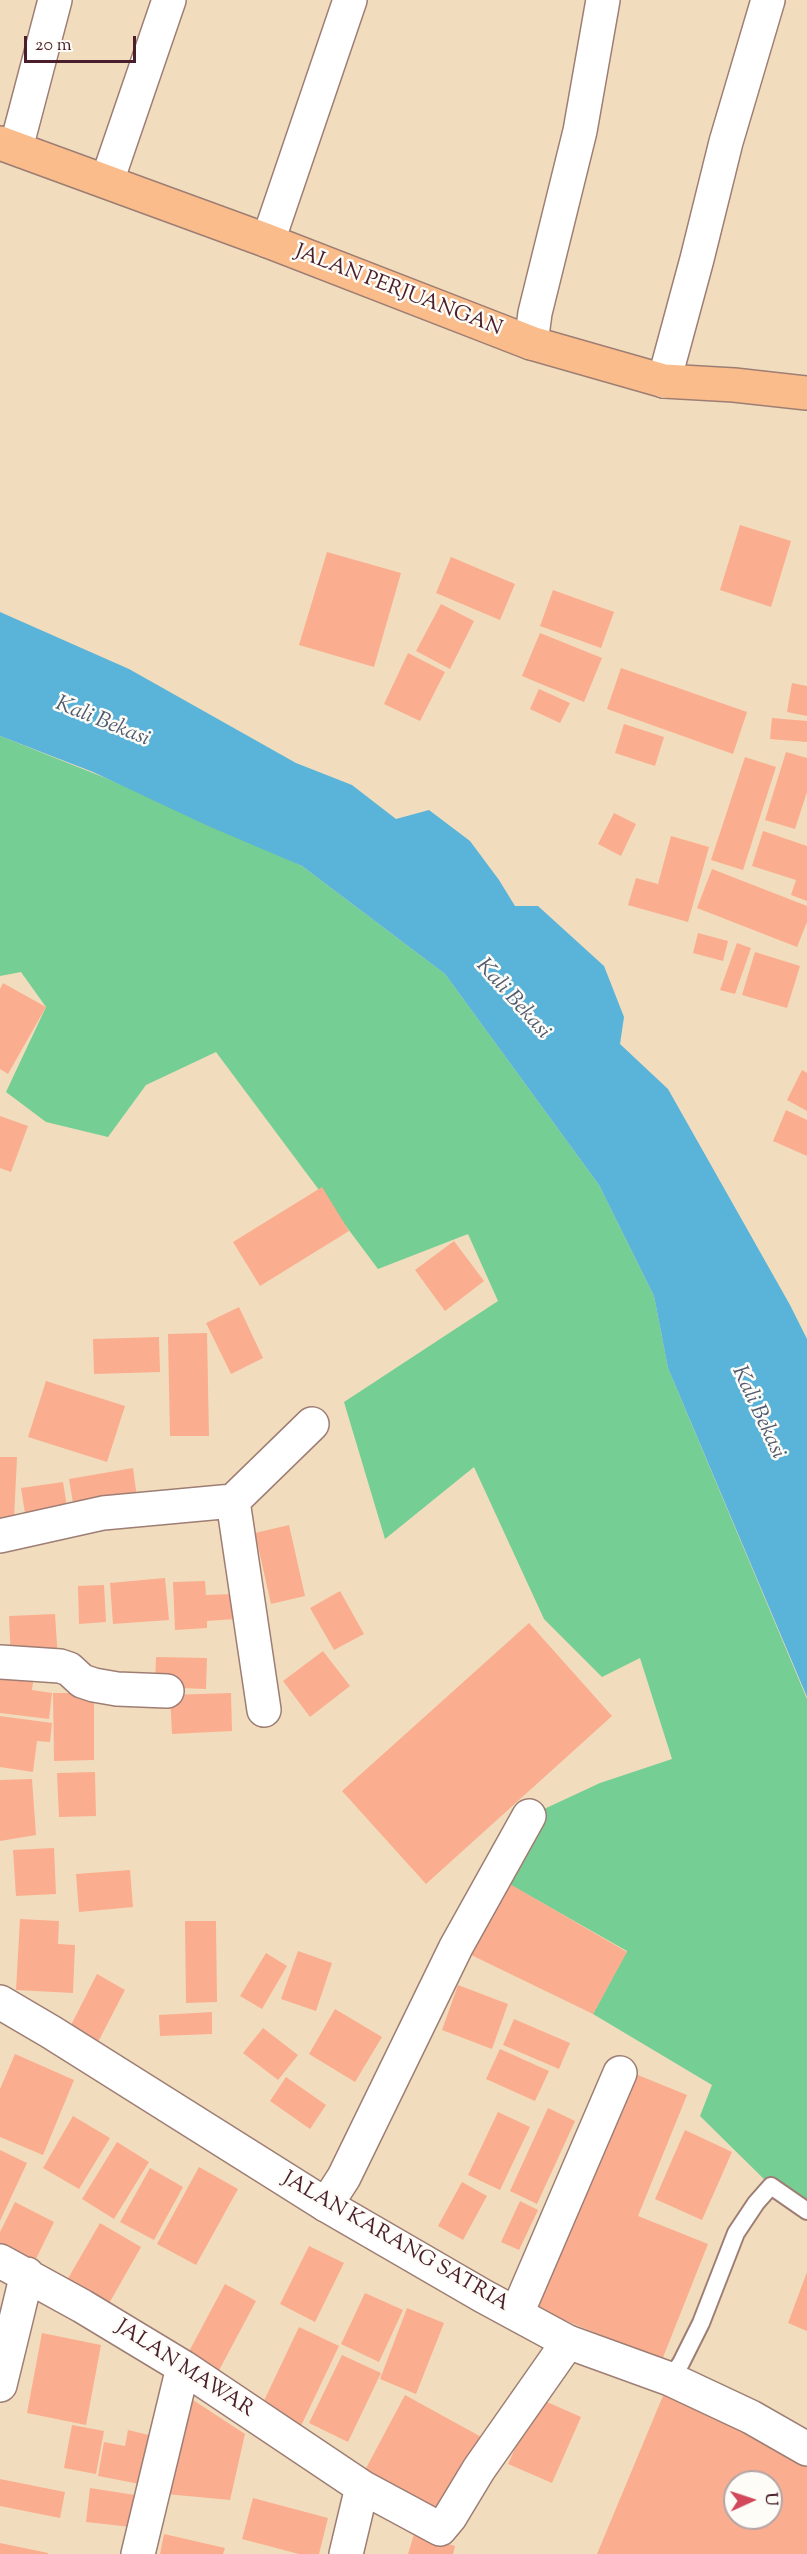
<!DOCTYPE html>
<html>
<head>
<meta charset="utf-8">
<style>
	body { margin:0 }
	#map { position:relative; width:807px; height:2554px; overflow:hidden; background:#f1ddbd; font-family:"Sorts Mill Goudy",serif }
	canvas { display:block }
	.north { position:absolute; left:723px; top:2470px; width:60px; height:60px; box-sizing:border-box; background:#fdfcf7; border:2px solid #b5a4a5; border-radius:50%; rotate:87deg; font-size:16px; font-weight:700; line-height:24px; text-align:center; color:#4a1f2b }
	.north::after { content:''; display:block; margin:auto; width:21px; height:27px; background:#d1495b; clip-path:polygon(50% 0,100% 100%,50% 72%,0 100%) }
	.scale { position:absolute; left:24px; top:36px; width:112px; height:27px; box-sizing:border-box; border:3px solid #4a1f2b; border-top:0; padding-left:8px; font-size:18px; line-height:21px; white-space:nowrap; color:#4a1f2b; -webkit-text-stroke:4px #fdfcf7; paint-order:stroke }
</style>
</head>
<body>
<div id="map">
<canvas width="807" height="2554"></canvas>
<div class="north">U</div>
<div class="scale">20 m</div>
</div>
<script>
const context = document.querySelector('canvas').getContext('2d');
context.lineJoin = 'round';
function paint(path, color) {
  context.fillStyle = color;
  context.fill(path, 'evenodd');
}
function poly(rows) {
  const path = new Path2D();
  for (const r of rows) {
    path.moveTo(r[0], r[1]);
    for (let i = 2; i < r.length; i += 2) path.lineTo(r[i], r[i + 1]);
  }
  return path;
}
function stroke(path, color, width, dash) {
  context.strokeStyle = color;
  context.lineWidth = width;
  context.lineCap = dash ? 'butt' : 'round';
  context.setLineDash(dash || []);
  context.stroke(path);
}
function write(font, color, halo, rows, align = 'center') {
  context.font = font + ' "Sorts Mill Goudy",serif';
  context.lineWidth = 5;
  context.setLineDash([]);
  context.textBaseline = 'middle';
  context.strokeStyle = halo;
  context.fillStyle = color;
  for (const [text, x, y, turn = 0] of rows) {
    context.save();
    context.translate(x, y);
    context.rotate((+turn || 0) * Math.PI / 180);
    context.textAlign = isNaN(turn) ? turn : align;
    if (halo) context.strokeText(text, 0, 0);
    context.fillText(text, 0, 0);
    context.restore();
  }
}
const green = poly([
	[0,736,108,779,302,866,445,974,599,1185,654,1296,668,1368,807,1699,807,2211,771,2186,700,2116,712,2085,593,2014,627,1951,495,1876,529,1816,600,1783,672,1759,640,1658,602,1677,544,1619,474,1467,385,1539,344,1402,498,1301,468,1234,378,1269,216,1052,146,1085,108,1137,46,1122,6,1092,46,1007,21,972,0,976]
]);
const water = poly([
	[0,612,129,669,296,763,352,785,396,819,429,810,470,841,499,880,515,906,538,906,604,966,624,1017,620,1044,668,1089,790,1305,807,1339,807,1697,668,1368,654,1296,599,1185,445,974,302,866,206,825,93,772,0,736]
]);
const building = poly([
	[740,525,791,541,771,607,720,590],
	[327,552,401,573,374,667,299,645],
	[451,557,515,584,500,620,436,593],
	[553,590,614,612,601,648,540,626],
	[441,604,474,621,450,669,416,651],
	[540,633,602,658,584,702,522,676],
	[408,653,445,672,420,721,384,704],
	[621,668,747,712,733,754,607,709],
	[792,683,807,686,807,716,787,712],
	[539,689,570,703,560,723,530,709],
	[772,718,807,721,807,742,770,739],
	[624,724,664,737,655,766,615,753],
	[786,752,807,758,807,792,795,829,765,820],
	[745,757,776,767,743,870,711,860],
	[614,813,636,824,621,856,598,844],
	[763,831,807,846,807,901,791,895,796,880,752,866],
	[671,836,709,847,688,922,628,905,636,878,658,884],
	[712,869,807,906,807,922,797,947,697,908],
	[698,933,728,941,723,961,693,953],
	[737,943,751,948,735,994,720,990],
	[755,952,800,966,787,1008,742,995],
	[3,983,46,1007,8,1074,0,1069,0,989],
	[802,1070,807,1073,807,1111,787,1100],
	[786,1110,807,1120,807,1156,773,1141],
	[0,1116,28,1126,11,1172,0,1168],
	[322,1187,349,1231,260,1286,233,1242],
	[454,1241,484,1281,445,1311,415,1270],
	[239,1307,263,1358,231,1374,206,1323],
	[207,1333,209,1436,170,1436,168,1334],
	[159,1337,160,1372,94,1374,93,1339],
	[46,1381,125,1406,107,1462,28,1437],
	[0,1457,17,1457,14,1519,0,1518],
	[133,1468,138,1505,75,1515,69,1479],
	[63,1482,69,1519,27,1526,21,1488],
	[289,1525,305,1596,271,1604,255,1533],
	[165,1578,169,1620,113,1624,110,1583],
	[205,1581,206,1595,234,1594,235,1619,207,1621,207,1628,175,1630,173,1582],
	[104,1585,106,1622,79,1624,78,1586],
	[340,1591,364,1634,334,1650,310,1608],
	[55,1614,58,1660,11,1662,9,1616],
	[529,1623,612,1716,426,1884,342,1791],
	[323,1651,350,1686,310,1717,283,1681],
	[156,1657,207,1658,206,1689,155,1687],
	[0,1664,35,1668,32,1690,52,1693,49,1719,0,1713],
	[53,1693,94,1693,94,1760,54,1761],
	[231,1693,232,1731,172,1734,170,1695],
	[0,1716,52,1723,50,1742,37,1741,33,1772,0,1767],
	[95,1772,96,1816,59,1817,57,1773],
	[32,1779,36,1835,0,1841,0,1780],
	[54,1848,56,1894,16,1896,13,1850],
	[130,1870,133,1907,79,1912,76,1874],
	[503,1880,627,1952,593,2014,465,1952],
	[20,1919,59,1921,58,1944,75,1945,73,1993,16,1990],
	[185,1921,216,1921,217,2002,186,2003],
	[298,1951,332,1963,316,2011,281,1999],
	[266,1953,287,1966,262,2009,240,1996],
	[97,1974,125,1990,98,2042,70,2027],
	[458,1985,508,2004,492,2049,442,2030],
	[335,2009,382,2037,355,2082,309,2054],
	[212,2012,212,2034,160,2036,159,2015],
	[514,2019,570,2043,559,2069,503,2045],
	[263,2028,298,2055,278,2080,243,2053],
	[500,2049,549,2071,535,2101,486,2079],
	[15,2054,74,2080,43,2155,0,2137,0,2089],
	[628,2071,687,2095,638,2216,708,2244,662,2360,532,2307],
	[286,2077,326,2105,310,2129,270,2101],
	[548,2108,575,2121,537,2204,510,2191],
	[498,2112,530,2127,500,2190,468,2175],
	[73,2116,110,2138,79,2189,43,2168],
	[685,2130,732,2152,702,2220,655,2199],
	[117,2142,149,2162,114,2219,82,2199],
	[0,2150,27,2163,0,2221],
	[199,2167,238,2189,196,2265,157,2244],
	[150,2168,183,2187,154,2240,120,2222],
	[462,2182,487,2196,463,2240,438,2226],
	[520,2201,538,2210,519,2250,501,2242],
	[15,2202,54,2222,34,2263,0,2246,0,2232],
	[100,2223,141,2247,107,2307,66,2282],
	[309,2246,344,2263,315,2322,280,2304],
	[807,2272,807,2331,788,2323],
	[225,2284,256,2301,216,2376,185,2359],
	[365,2293,403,2310,379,2362,341,2344],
	[407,2308,444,2323,416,2394,380,2379],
	[299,2327,339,2346,301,2426,261,2407],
	[42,2333,101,2345,86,2425,27,2413],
	[342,2355,381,2373,348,2442,309,2423],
	[670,2379,807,2449,807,2554,597,2554],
	[735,2482,771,2482,771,2518,735,2518],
	[405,2395,485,2439,444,2515,364,2472],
	[538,2398,581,2417,552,2483,508,2464],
	[193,2400,245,2434,230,2500,166,2494],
	[72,2425,104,2431,96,2474,64,2468],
	[128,2430,149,2435,140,2484,98,2476,104,2442,125,2446],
	[0,2479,65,2492,60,2518,0,2506],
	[90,2488,135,2495,131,2527,86,2522],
	[253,2498,328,2518,319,2554,299,2554,242,2539],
	[164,2534,225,2548,223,2554,160,2554],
	[414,2534,455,2546,453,2554,408,2554],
	[0,2543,48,2553,48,2554,0,2554]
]);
const service = poly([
	[670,2379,681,2363,701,2323,736,2233,756,2203,771,2186,807,2211]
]);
const minor = poly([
	[16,148,55,0],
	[107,181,169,0],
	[268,241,350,0],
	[531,343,535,313,580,131,603,0],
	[664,381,697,259,726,142,768,0],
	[233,1501,264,1710],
	[0,1536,103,1513,233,1501,312,1424],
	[0,1662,60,1666,69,1669,82,1681,94,1685,117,1689,167,1691],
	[326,2205,344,2177,456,1947,529,1816],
	[0,2261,82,2306,183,2367,362,2487,440,2529,450,2517,479,2469,568,2342],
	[517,2313,620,2073],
	[0,2385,27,2274],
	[138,2554,183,2367],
	[346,2554,362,2487]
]);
const tertiary = poly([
	[0,2002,51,2032,326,2205,483,2296,568,2342,670,2379,751,2417,807,2449]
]);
const primary = poly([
	[0,143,268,241,531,343,664,381,734,385,807,393]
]);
const streetNames = [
	["JALAN PERJUANGAN",398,292,21],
	["JALAN KARANG SATRIA",395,2243,30],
	["JALAN MAWAR",184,2370,33]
];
const waterNames = [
	["Kali Bekasi",102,723,22],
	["Kali Bekasi",512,1000,48],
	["Kali Bekasi",757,1413,65]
];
paint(green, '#75ce94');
paint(water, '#5ab3d8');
paint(building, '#fbad8f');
stroke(service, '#9e7e74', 20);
stroke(minor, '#9e7e74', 36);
stroke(tertiary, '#9e7e74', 36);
stroke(primary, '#9e7e74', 36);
stroke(service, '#fff', 16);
stroke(minor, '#fff', 33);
stroke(tertiary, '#fff', 33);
stroke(primary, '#f9bc8a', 33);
write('21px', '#4a1f2b', '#fdfcf7', streetNames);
write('italic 22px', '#505a70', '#fdfcf7', waterNames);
</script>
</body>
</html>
